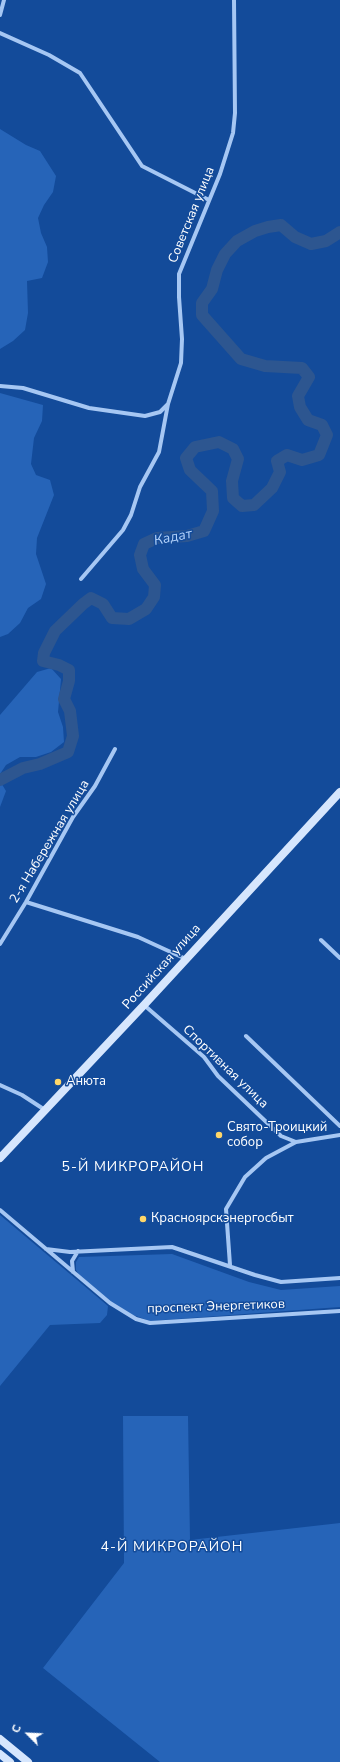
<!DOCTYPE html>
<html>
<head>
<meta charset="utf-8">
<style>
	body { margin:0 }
	#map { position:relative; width:340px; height:1762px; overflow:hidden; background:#134b9a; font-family:"Nunito Sans",sans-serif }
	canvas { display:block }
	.north { position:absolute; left:8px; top:1714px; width:40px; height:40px; -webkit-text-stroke:3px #134b9a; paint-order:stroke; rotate:294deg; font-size:11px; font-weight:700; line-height:16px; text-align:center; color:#fff }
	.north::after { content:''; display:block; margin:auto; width:14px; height:18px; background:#fff; clip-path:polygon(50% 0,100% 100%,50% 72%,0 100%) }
</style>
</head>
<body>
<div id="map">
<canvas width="340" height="1762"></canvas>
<div class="north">С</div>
</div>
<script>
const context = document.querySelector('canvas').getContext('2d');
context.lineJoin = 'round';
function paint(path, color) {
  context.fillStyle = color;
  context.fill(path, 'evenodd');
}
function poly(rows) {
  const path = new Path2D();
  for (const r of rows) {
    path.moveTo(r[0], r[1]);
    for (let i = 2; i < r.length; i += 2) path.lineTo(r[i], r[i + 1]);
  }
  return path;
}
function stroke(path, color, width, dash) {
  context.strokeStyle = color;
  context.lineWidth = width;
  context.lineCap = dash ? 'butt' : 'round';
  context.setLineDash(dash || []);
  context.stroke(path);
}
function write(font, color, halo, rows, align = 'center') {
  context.font = font + ' "Nunito Sans",sans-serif';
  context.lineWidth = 3;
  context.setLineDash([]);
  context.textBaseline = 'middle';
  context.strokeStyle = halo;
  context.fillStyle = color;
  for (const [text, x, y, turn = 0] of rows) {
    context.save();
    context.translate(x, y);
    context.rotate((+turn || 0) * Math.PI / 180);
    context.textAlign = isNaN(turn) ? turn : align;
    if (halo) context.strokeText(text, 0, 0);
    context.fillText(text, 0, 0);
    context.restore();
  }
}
const green = poly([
	[0,129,26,145,40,151,56,176,53,192,44,205,38,218,41,233,47,247,48,262,42,278,27,281,28,313,25,330,13,341,0,349],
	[0,393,43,405,42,421,34,438,31,464,36,475,50,480,54,495,37,538,36,554,46,584,41,599,28,608,20,623,8,634,0,637],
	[51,668,61,679,58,712,63,727,64,742,51,752,36,757,20,757,6,765,0,774,0,715,37,672],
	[0,781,6,791,0,807],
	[0,1215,108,1306,107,1315,100,1323,50,1325,0,1386],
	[172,1254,249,1282,281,1290,340,1286,340,1307,150,1321,133,1315,112,1302,79,1275,76,1270,76,1262,79,1257],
	[123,1416,188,1416,190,1540,340,1523,340,1762,160,1762,43,1668,124,1563]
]);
const river = poly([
	[0,780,23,768,40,764,68,752,73,736,70,711,64,699,69,681,69,670,59,665,43,661,44,653,55,631,83,604,91,598,103,604,112,618,129,619,146,609,154,597,155,585,143,569,140,555,144,544,157,538,187,536,204,531,213,511,212,491,190,470,186,458,195,447,219,442,233,449,238,459,232,481,233,498,242,506,254,505,272,488,280,472,277,461,287,455,302,460,319,455,327,435,322,425,308,420,300,407,298,396,309,377,302,368,265,366,241,359,202,315,202,303,212,289,217,270,225,254,237,241,255,231,268,227,281,225,295,237,311,244,326,241,340,232]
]);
const street = poly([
	[0,15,4,0],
	[0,33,49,55,80,73,142,166,209,200],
	[0,386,23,388,89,408,145,416,160,412,168,404],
	[81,579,123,530,131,515,140,487,159,452,168,404,181,363,182,339,179,297,179,274,220,174,233,133,235,113,234,0],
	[26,902,138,937,186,959],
	[321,940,340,958],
	[0,944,26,902,73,817,95,786,115,749],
	[144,1005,204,1057,218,1076,281,1136,296,1142,340,1135],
	[246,1036,340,1126],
	[0,1085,22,1095,45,1110],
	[0,1210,110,1303,136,1319,150,1323,340,1311],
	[46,1249,70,1252,172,1247,255,1275,281,1282,340,1278],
	[230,1265,226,1209,245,1177,266,1158,296,1142],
	[73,1272,72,1261,78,1251]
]);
const secondary = poly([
	[0,1158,144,1005,340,792],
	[0,1739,28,1762],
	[0,1754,10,1762]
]);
const markers = [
	[58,1082,4,"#ffd769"],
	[219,1135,4,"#ffd769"],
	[143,1219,4,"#ffd769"]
];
const streetNames = [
	["Советская улица",192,215,-68],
	["2-я Набережная улица",50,842,-59],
	["Российская улица",162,967,-48],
	["Спортивная улица",225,1067,44],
	["проспект Энергетиков",216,1307,-2]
];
const poiNames = [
	["Анюта",66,1082],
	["Свято-Троицкий",227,1128],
	["собор",227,1143],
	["Красноярскэнергосбыт",151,1219]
];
const waterNames = [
	["Кадат",173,538,-11]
];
const neighbourhoodNames = [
	["5-Й МИКРОРАЙОН",133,1168],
	["4-Й МИКРОРАЙОН",172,1548]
];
paint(green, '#2664b8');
stroke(river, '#2d5690', 12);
stroke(street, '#a6c7f3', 4);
stroke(secondary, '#d6e6fd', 8);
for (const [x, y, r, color] of markers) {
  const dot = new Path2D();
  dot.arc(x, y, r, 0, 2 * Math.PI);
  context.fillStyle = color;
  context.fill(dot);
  stroke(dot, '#134b9a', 1.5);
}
write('13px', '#fff', '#134b9a', streetNames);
write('13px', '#fff', '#134b9a', poiNames, 'left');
write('italic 14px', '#b3d2fa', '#134b9a', waterNames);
context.letterSpacing = '1px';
write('14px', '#fff', '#134b9a', neighbourhoodNames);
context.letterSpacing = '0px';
</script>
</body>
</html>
